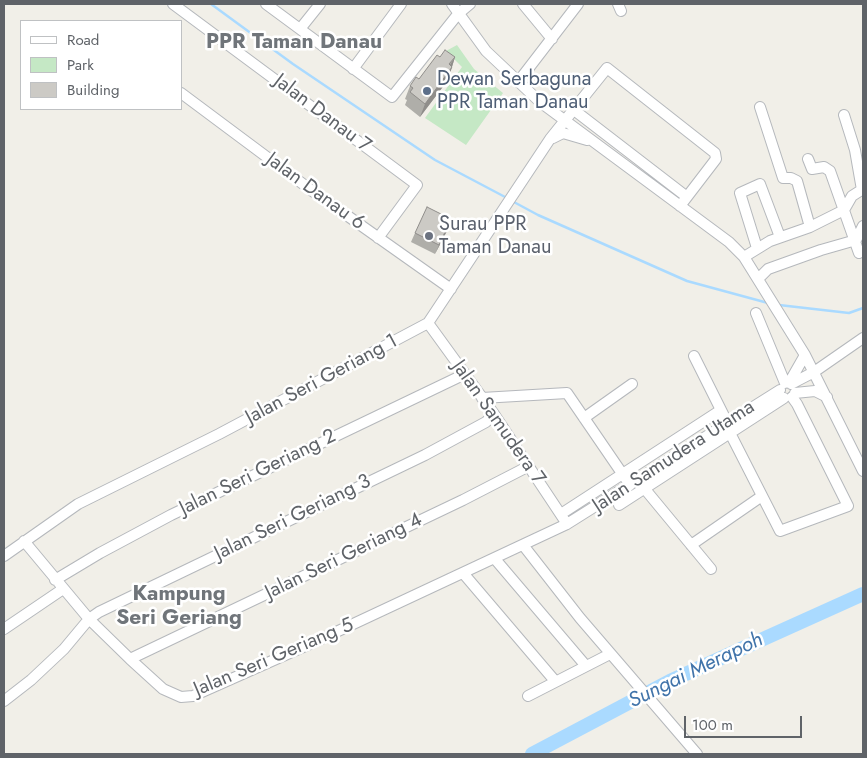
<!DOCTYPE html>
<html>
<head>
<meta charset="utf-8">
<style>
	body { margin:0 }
	#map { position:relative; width:867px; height:758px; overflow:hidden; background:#f1efe8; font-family:Jost,sans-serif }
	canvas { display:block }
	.frame { position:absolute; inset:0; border:5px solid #5f6368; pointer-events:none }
	.legend { position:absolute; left:20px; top:20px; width:162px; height:90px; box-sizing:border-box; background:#fff; border:1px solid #bfc1c3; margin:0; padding:6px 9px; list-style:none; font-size:15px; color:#5f6368 }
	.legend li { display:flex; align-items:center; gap:10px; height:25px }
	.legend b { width:25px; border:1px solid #bfc1c3 }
	.scale { position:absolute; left:684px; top:716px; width:118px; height:22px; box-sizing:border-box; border:2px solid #5f6368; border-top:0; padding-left:6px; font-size:15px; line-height:18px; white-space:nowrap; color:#5f6368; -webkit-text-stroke:4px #fff; paint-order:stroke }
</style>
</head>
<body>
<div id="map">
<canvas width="867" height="758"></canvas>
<div class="frame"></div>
<ul class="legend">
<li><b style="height:6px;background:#fff"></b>Road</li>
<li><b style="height:14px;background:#c5e8c5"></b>Park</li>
<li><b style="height:14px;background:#cccac5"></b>Building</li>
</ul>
<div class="scale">100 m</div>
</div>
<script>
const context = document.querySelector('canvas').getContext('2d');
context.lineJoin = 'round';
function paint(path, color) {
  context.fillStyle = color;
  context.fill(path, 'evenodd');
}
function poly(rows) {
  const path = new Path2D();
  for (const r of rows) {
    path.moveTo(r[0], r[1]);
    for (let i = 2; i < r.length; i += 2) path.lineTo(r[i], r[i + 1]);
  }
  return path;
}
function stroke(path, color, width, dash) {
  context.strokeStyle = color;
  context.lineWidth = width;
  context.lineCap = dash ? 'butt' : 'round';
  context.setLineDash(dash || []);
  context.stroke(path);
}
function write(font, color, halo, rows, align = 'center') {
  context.font = font + ' Jost,sans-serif';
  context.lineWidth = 5;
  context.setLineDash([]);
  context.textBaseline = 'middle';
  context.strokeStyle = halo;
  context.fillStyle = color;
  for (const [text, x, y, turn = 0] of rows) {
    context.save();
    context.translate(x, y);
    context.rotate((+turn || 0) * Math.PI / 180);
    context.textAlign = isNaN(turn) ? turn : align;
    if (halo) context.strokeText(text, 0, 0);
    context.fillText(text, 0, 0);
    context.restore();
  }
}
const green = poly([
	[457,45,474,69,503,93,466,145,425,118,462,67,446,51]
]);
const stream = poly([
	[211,4,293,64,435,160,507,198],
	[512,201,538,215,687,281,768,303],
	[779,305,849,313,863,308]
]);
const river = poly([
	[532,754,670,681,863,594]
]);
const minor = poly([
	[173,4,417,185,378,238],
	[266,4,392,97,458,14,470,4],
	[452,4,486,51,540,102,729,242,744,257,805,355,863,471],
	[523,4,552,39],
	[618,4,621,11],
	[300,29,320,4],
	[353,69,401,4],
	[518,82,578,4],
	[181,93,311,190,451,289],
	[760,107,783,178,791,178,797,181,810,227],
	[574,110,687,197],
	[844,115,855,150,862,190],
	[553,138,563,133,587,140],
	[808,159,812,169,824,167,830,171,859,253],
	[757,248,740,193,760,184,780,237],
	[744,257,770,241,810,227,844,210,852,196,863,189],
	[759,278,768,269,821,250,856,240,863,226],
	[756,313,785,383],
	[428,323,494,414,567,524],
	[694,356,724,416],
	[789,383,805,355],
	[791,384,814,372,863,338],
	[795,393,815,391,827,397],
	[482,398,567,393,630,485],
	[584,418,632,384],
	[730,433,780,531,848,506,797,404,792,397],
	[644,488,711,569],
	[619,505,784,398],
	[561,514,721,410],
	[24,541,89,619,130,659,163,689,181,697,193,696,319,640,567,524,780,390],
	[523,545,580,618,697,754],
	[691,545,762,496],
	[4,556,78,504,219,434,428,323,550,139,607,68,715,153,716,159,680,206],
	[495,559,586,666],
	[463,573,555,681],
	[55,580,100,553,171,515,465,374],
	[4,629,63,589],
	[130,659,463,500,529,466],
	[528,696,610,654],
	[4,701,31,680,64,649,89,619,99,612,425,455,486,422,494,414]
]);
const wall = poly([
	[440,57,455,57,448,80,420,117,405,105,407,100,405,99,410,86,419,79],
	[448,229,435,254,411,242,415,233]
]);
const shadedWall = poly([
	[455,57,448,80,420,117,425,104],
	[451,219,448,229,435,254,439,245]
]);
const building = poly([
	[445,50,455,57,449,64,452,67,425,104,410,92,413,88,410,86,416,77,419,79,437,55,440,57,445,50],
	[427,207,451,219,439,245,415,233,427,207]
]);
const markers = [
	[427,91,5,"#5c6f8a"],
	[429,236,5,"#6b7280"]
];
const serviceNames = [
	["Dewan Serbaguna",437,80],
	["PPR Taman Danau",437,103]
];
const streetNames = [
	["Jalan Danau 7",322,114,37],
	["Jalan Danau 6",315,192,36],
	["Jalan Seri Geriang 1",322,380,-28],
	["Jalan Samudera 7",498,423,55],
	["Jalan Samudera Utama",674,457,-33],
	["Jalan Seri Geriang 2",258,473,-26],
	["Jalan Seri Geriang 3",293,518,-26],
	["Jalan Seri Geriang 4",344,557,-26],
	["Jalan Seri Geriang 5",274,658,-23]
];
const worshipNames = [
	["Surau PPR",439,225],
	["Taman Danau",439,248]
];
const neighbourhoodNames = [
	["PPR Taman Danau",294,43],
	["Kampung",179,595],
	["Seri Geriang",179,619]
];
const waterNames = [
	["Sungai Merapoh",696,671,-26]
];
paint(green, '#c5e8c5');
stroke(stream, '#aadaff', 2.5);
stroke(river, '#aadaff', 14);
stroke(minor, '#b5b8bc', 12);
stroke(minor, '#fff', 10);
paint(wall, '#afaea9');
paint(shadedWall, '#8f8d8a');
paint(building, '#cccac5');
stroke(building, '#8f8d8a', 1);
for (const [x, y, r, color] of markers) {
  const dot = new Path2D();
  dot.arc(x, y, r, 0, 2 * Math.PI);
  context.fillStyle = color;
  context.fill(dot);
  stroke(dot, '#fff', 2);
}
write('20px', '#4e5e75', '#fff', serviceNames, 'left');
write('20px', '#5f6368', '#fff', streetNames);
write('20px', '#5b616d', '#fff', worshipNames, 'left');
write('bold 21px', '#70757a', '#fff', neighbourhoodNames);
write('italic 21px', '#4174aa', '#fff', waterNames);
</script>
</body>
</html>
